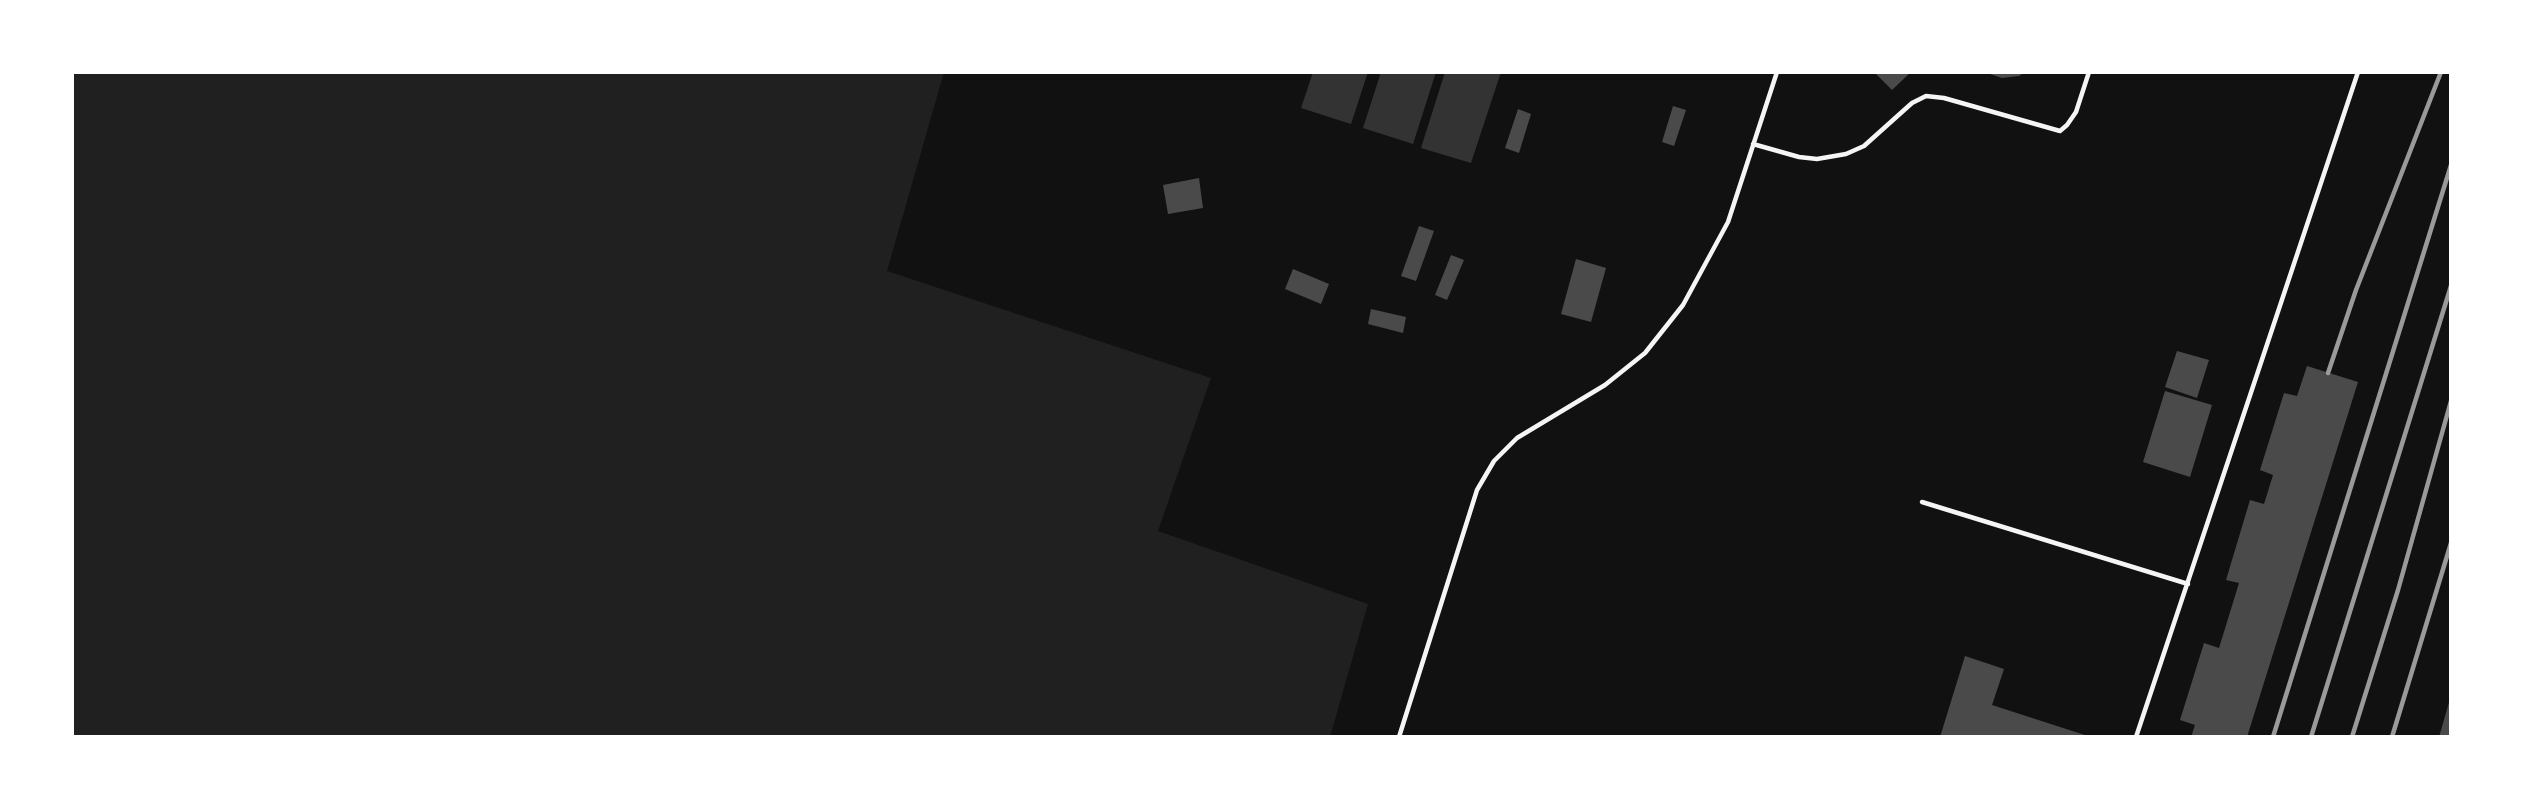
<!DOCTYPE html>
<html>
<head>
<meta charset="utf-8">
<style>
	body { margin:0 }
	#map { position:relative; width:2523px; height:809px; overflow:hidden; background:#111; font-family:"Space Grotesk",sans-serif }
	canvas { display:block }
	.frame { position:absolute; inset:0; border:74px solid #fff; pointer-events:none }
</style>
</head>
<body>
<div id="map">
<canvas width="2523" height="809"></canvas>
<div class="frame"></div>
</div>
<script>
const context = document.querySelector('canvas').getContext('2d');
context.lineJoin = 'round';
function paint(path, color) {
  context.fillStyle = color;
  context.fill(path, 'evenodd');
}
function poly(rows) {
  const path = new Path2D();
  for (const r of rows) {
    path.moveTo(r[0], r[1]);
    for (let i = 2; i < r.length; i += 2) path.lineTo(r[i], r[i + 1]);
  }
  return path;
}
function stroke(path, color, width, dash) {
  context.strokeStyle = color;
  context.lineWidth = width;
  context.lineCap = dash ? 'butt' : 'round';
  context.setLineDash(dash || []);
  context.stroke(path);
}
const green = poly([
	[72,72,944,72,887,271,1211,378,1158,531,1368,604,1330,737,72,737]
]);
const water = poly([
	[1313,72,1368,72,1351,124,1301,108],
	[1381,72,1436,72,1413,144,1363,128],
	[1445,72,1501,72,1471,163,1421,148]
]);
const building = poly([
	[1874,72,1911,72,1892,90],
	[1984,72,2025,72,2019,76,2002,78],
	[1673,106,1686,110,1674,146,1662,142],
	[1518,109,1531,114,1519,153,1505,148],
	[1199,178,1203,208,1168,214,1163,185],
	[1419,226,1434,231,1416,281,1401,276],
	[1451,255,1464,260,1447,300,1435,295],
	[1576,259,1606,268,1591,322,1561,314],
	[1293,269,1329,284,1321,304,1285,289],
	[1371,309,1406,317,1403,333,1368,324],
	[2177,351,2209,360,2197,398,2165,387],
	[2307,366,2358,382,2247,737,2191,737,2195,725,2180,720,2204,643,2219,648,2239,583,2226,580,2250,500,2264,504,2273,475,2260,470,2284,393,2297,396],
	[2165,391,2212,405,2190,477,2143,462],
	[1965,656,2004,669,1992,705,2091,737,1940,737],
	[2450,699,2451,737,2439,737]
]);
const service = poly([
	[1753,144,1799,157,1817,159,1846,154,1864,146,1912,103,1926,96,1944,98,2060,131,2067,125,2076,112,2089,72],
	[1922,502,2188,584],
	[1399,737,1477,490,1494,461,1517,438,1605,385,1645,353,1683,305,1728,222,1777,72],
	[2136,737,2358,72]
]);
const rail = poly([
	[2328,373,2356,290,2441,72],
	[2273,737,2451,165],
	[2311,737,2451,286],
	[2352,737,2398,590,2451,401],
	[2392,737,2451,543]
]);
paint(green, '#202020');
paint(water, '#333');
paint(building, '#4a4a4a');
stroke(service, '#f5f5f5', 4.5);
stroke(rail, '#9a9a9a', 4.5);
</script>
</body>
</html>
